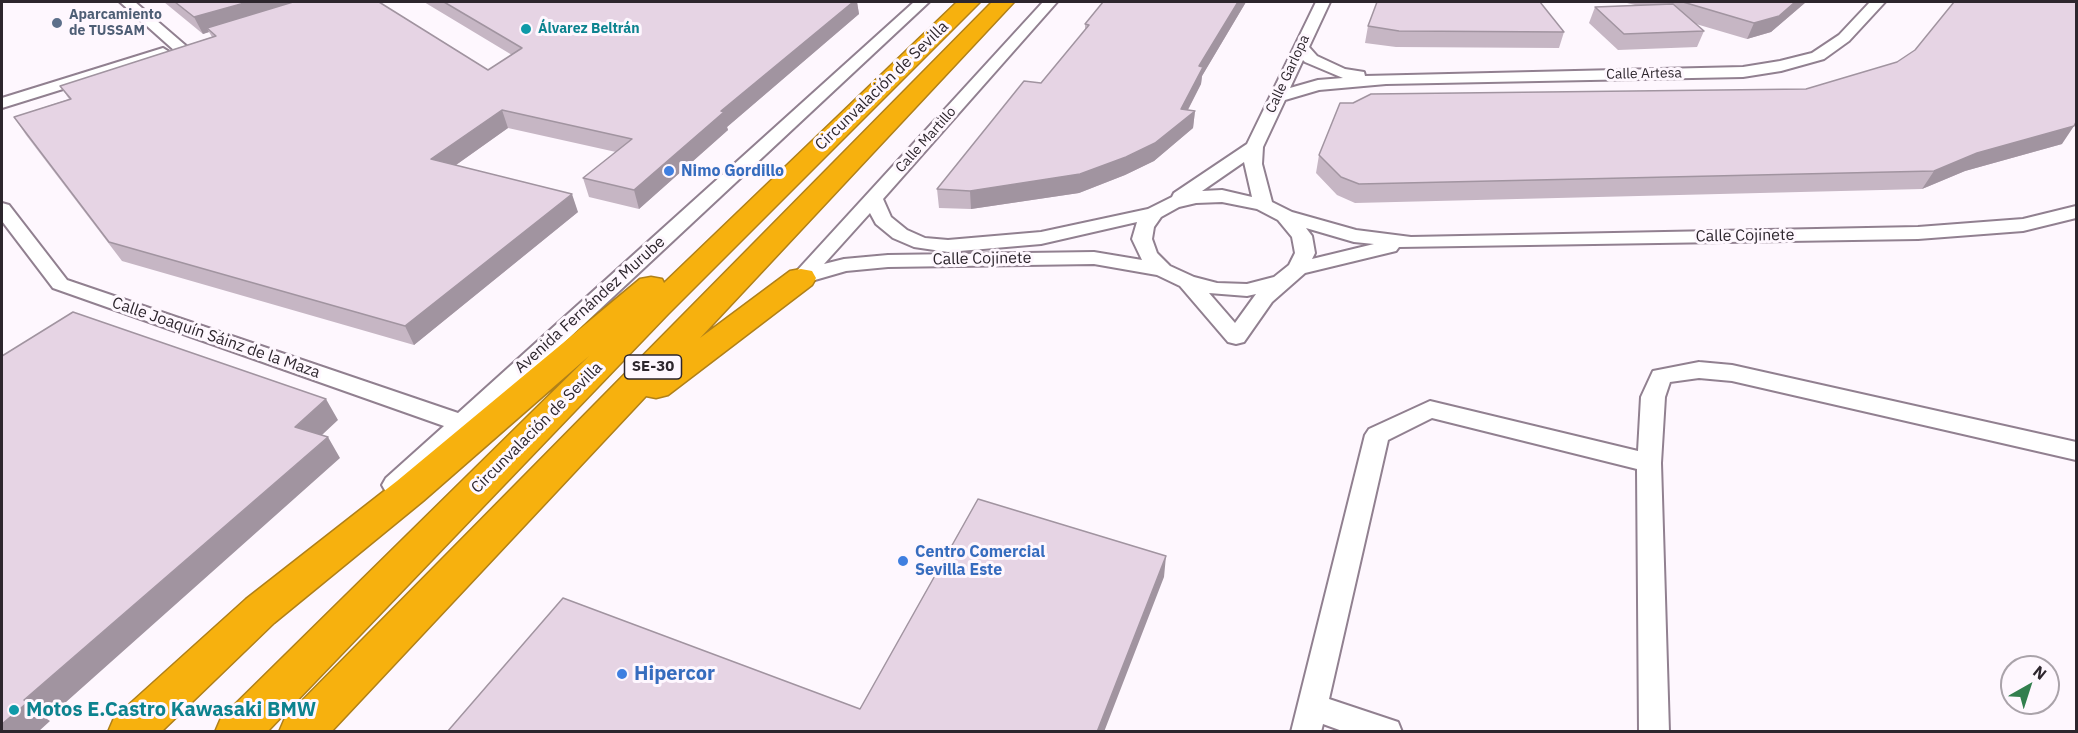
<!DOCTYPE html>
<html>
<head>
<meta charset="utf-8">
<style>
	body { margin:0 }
	#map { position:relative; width:2078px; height:733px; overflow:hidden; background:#fef7fe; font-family:"IBM Plex Sans",sans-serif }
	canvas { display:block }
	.frame { position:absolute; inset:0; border:3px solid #2d262d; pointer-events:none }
	.north { position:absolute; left:2000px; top:655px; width:60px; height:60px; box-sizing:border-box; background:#fef7fe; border:2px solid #aaa3aa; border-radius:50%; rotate:39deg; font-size:16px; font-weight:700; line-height:24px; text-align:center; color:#2d262d }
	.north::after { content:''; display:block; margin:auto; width:21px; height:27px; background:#327f4e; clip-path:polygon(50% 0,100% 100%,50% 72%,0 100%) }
</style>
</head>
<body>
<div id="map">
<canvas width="2078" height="733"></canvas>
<div class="frame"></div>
<div class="north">N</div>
</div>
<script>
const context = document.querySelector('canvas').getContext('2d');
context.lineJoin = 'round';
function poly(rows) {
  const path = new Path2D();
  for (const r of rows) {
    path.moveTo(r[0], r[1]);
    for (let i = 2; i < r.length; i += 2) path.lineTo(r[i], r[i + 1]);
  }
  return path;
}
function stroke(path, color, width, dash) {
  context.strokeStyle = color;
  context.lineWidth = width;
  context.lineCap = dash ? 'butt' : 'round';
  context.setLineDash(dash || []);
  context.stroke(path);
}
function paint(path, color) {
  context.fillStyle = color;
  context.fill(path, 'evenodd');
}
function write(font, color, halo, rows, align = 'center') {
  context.font = font + ' "IBM Plex Sans",sans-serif';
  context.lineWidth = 6;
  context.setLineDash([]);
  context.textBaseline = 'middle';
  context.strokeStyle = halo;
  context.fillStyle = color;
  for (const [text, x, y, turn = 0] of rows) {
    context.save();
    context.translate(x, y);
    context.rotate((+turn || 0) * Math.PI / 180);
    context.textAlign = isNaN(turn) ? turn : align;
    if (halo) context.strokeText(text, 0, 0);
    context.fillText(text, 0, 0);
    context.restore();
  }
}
const street = poly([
	[120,2,135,2,185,45,188,48,185,51,175,51,120,2],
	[914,2,929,2,404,492,395,494,386,492,382,485,386,478,444,426,53,288,2,221,2,203,9,205,67,280,458,413,914,2],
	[1043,2,1057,2,883,199,891,217,907,230,925,238,948,240,1041,232,1148,209,1172,197,1174,193,1247,144,1316,2,1330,2,1309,47,1317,56,1345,69,1364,72,1365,76,1743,67,1780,61,1812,53,1839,35,1870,2,1885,2,1849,41,1824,59,1781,71,1743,77,1386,84,1319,90,1285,100,1263,147,1262,164,1272,202,1292,212,1356,230,1411,237,1918,227,2023,219,2076,206,2076,218,2023,231,1918,239,1399,247,1396,251,1305,273,1272,302,1244,342,1236,344,1228,342,1180,286,1157,275,1094,264,888,267,846,271,801,284,794,282,791,278,794,274,1043,2],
	[1303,60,1305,62,1343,78,1318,80,1290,88,1303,60],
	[1244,162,1252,197,1222,190,1202,191,1244,162],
	[1222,202,1257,209,1278,220,1292,237,1295,253,1289,265,1274,277,1247,284,1217,283,1194,277,1170,266,1157,253,1152,239,1154,227,1161,217,1179,207,1196,203,1222,202],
	[870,213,876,224,893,238,914,247,948,252,1041,244,1137,222,1132,239,1142,260,1094,252,888,255,844,259,824,264,870,213],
	[1306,228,1354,242,1374,244,1312,259,1315,253,1312,236,1306,228],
	[1209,293,1247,296,1256,294,1235,323,1209,293],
	[163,48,171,53,169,56,2,108,2,98,163,48],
	[1699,362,1732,365,2076,442,2076,460,1732,381,1699,378,1670,382,1665,397,1661,463,1669,732,1639,732,1637,469,1432,418,1388,440,1329,699,1398,722,1402,732,1345,732,1323,724,1321,732,1291,732,1365,435,1369,429,1430,401,1638,451,1641,397,1653,371,1699,362]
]);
const highway = poly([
	[957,2,980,2,668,314,267,732,215,732,221,718,589,356,423,501,274,623,161,732,108,732,114,718,246,599,397,481,640,279,651,277,662,279,664,283,957,2],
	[992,2,1014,2,700,338,790,271,801,269,812,271,816,278,812,285,668,395,656,398,646,396,331,732,279,732,285,718,992,2]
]);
const wall = poly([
	[164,2,379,2,488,70,512,55,424,2,857,2,859,14,727,127,728,130,639,209,589,197,583,178,616,152,508,128,456,165,578,212,414,345,122,261,26,135,14,117,69,99,60,86,212,37,209,32,203,34],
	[1103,2,1246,2,1202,76,1201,84,1188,110,1195,111,1193,128,1154,161,1125,175,1079,193,971,209,939,208,937,189,1041,83,1085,30,1085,24],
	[1623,2,1806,2,1771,32,1747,39,1696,24,1704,31,1697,47,1618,50,1589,23,1595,7,1635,5],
	[1368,26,1564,32,1559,48,1396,47,1365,43],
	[2062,144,1965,171,1922,189,1355,203,1337,195,1316,173,1319,155]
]);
const shadedWall = poly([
	[248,2,310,2,207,28,209,32,203,34,194,17],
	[841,2,857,2,859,14,727,127,728,130,639,209,634,190],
	[1238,2,1246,2,1202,76,1201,84,1182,121,1195,111,1193,128,1154,161,1125,175,1079,193,971,209,970,191,1181,109,1199,66],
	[1795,2,1806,2,1771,32,1747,39,1754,23],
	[502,110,508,128,439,177,431,159],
	[2074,126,2062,144,1965,171,1922,189,1934,171,1977,153],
	[572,194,578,212,414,345,405,326],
	[326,399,338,420,308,448,295,427],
	[328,437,340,458,47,719,50,721,38,732,2,732,2,724,24,700],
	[1166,556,1164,577,1104,732,1097,732]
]);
const building = poly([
	[175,2,248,2,194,17,175,2],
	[293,2,379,2,488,70,522,48,444,2,853,2,721,111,724,112,634,190,583,178,632,139,502,110,431,159,572,194,405,326,109,242,14,117,71,99,60,86,216,36,207,28,293,2],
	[1103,2,1238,2,1199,66,1203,67,1181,109,1195,111,1155,143,1126,157,1080,174,970,191,937,189,1024,81,1041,83,1089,25,1085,24,1103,2],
	[1377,2,1540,2,1564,32,1399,31,1368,26,1377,2],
	[1683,2,1795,2,1779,16,1754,23,1683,2],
	[1954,2,2076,2,2076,122,2074,126,1977,153,1934,171,1359,184,1341,177,1319,155,1340,103,1353,103,1371,94,1806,89,1897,62,1915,50,1954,2],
	[1673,4,1704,31,1624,34,1595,7,1673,4],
	[73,312,326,399,295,427,328,437,24,700,28,702,2,724,2,356,73,312],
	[978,499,1166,556,1097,732,447,732,563,598,860,709,978,499]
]);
const markers = [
	[57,23,6,"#5c6f8a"],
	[526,29,6,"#0f9aa8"],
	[669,171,6,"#3f7fe0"],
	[903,561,6,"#3f7fe0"],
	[622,674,6,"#3f7fe0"],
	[14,710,6,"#0f9aa8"]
];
const farServicenames = [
	["Aparcamiento",69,15],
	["de TUSSAM",69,31]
];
const farCulturenames = [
	["Álvarez Beltrán",538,29]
];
const farStreetnames = [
	["Calle Garlopa",1288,74,-65],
	["Calle Artesa",1644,74,-1],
	["Calle Martillo",926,140,-48]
];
const shields = [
	[653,367,57]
];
const shieldNames = [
	["SE-30",653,367]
];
const streetNames = [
	["Circunvalación de Sevilla",882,86,-44],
	["Calle Cojinete",1745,236,-1],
	["Calle Cojinete",982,259,-1],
	["Avenida Fernández Murube",590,305,-42],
	["Calle Joaquín Sáinz de la Maza",216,338,19],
	["Circunvalación de Sevilla",537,428,-45]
];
const shopNames = [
	["Nimo Gordillo",681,171],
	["Centro Comercial",915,552],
	["Sevilla Este",915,570]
];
const nearShopnames = [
	["Hipercor",634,674]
];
const nearCulturenames = [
	["Motos E.Castro Kawasaki BMW",26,710]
];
stroke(street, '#918090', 4);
stroke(highway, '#b08019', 3);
paint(street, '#fff');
paint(highway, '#f7b10e');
paint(wall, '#c6b6c4');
paint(shadedWall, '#a194a0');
paint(building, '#e6d4e4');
stroke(building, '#a194a0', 1.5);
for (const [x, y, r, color] of markers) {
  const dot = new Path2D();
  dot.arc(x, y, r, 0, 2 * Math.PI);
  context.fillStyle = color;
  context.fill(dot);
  stroke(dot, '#fef7fe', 2);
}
write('bold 14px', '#4e5e75', '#fef7fe', farServicenames, 'left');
write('bold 14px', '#0d838f', '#fef7fe', farCulturenames, 'left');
write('14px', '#2d262d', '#fef7fe', farStreetnames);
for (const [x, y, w] of shields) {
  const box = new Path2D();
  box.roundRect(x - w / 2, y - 12, w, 24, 4.5);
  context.fillStyle = '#fef7fe';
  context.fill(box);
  stroke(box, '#2d262d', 1.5);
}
write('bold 15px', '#2d262d', null, shieldNames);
write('16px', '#2d262d', '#fef7fe', streetNames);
write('bold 16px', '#366cbe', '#fef7fe', shopNames, 'left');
write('bold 20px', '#366cbe', '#fef7fe', nearShopnames, 'left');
write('bold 20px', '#0d838f', '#fef7fe', nearCulturenames, 'left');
</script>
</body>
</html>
